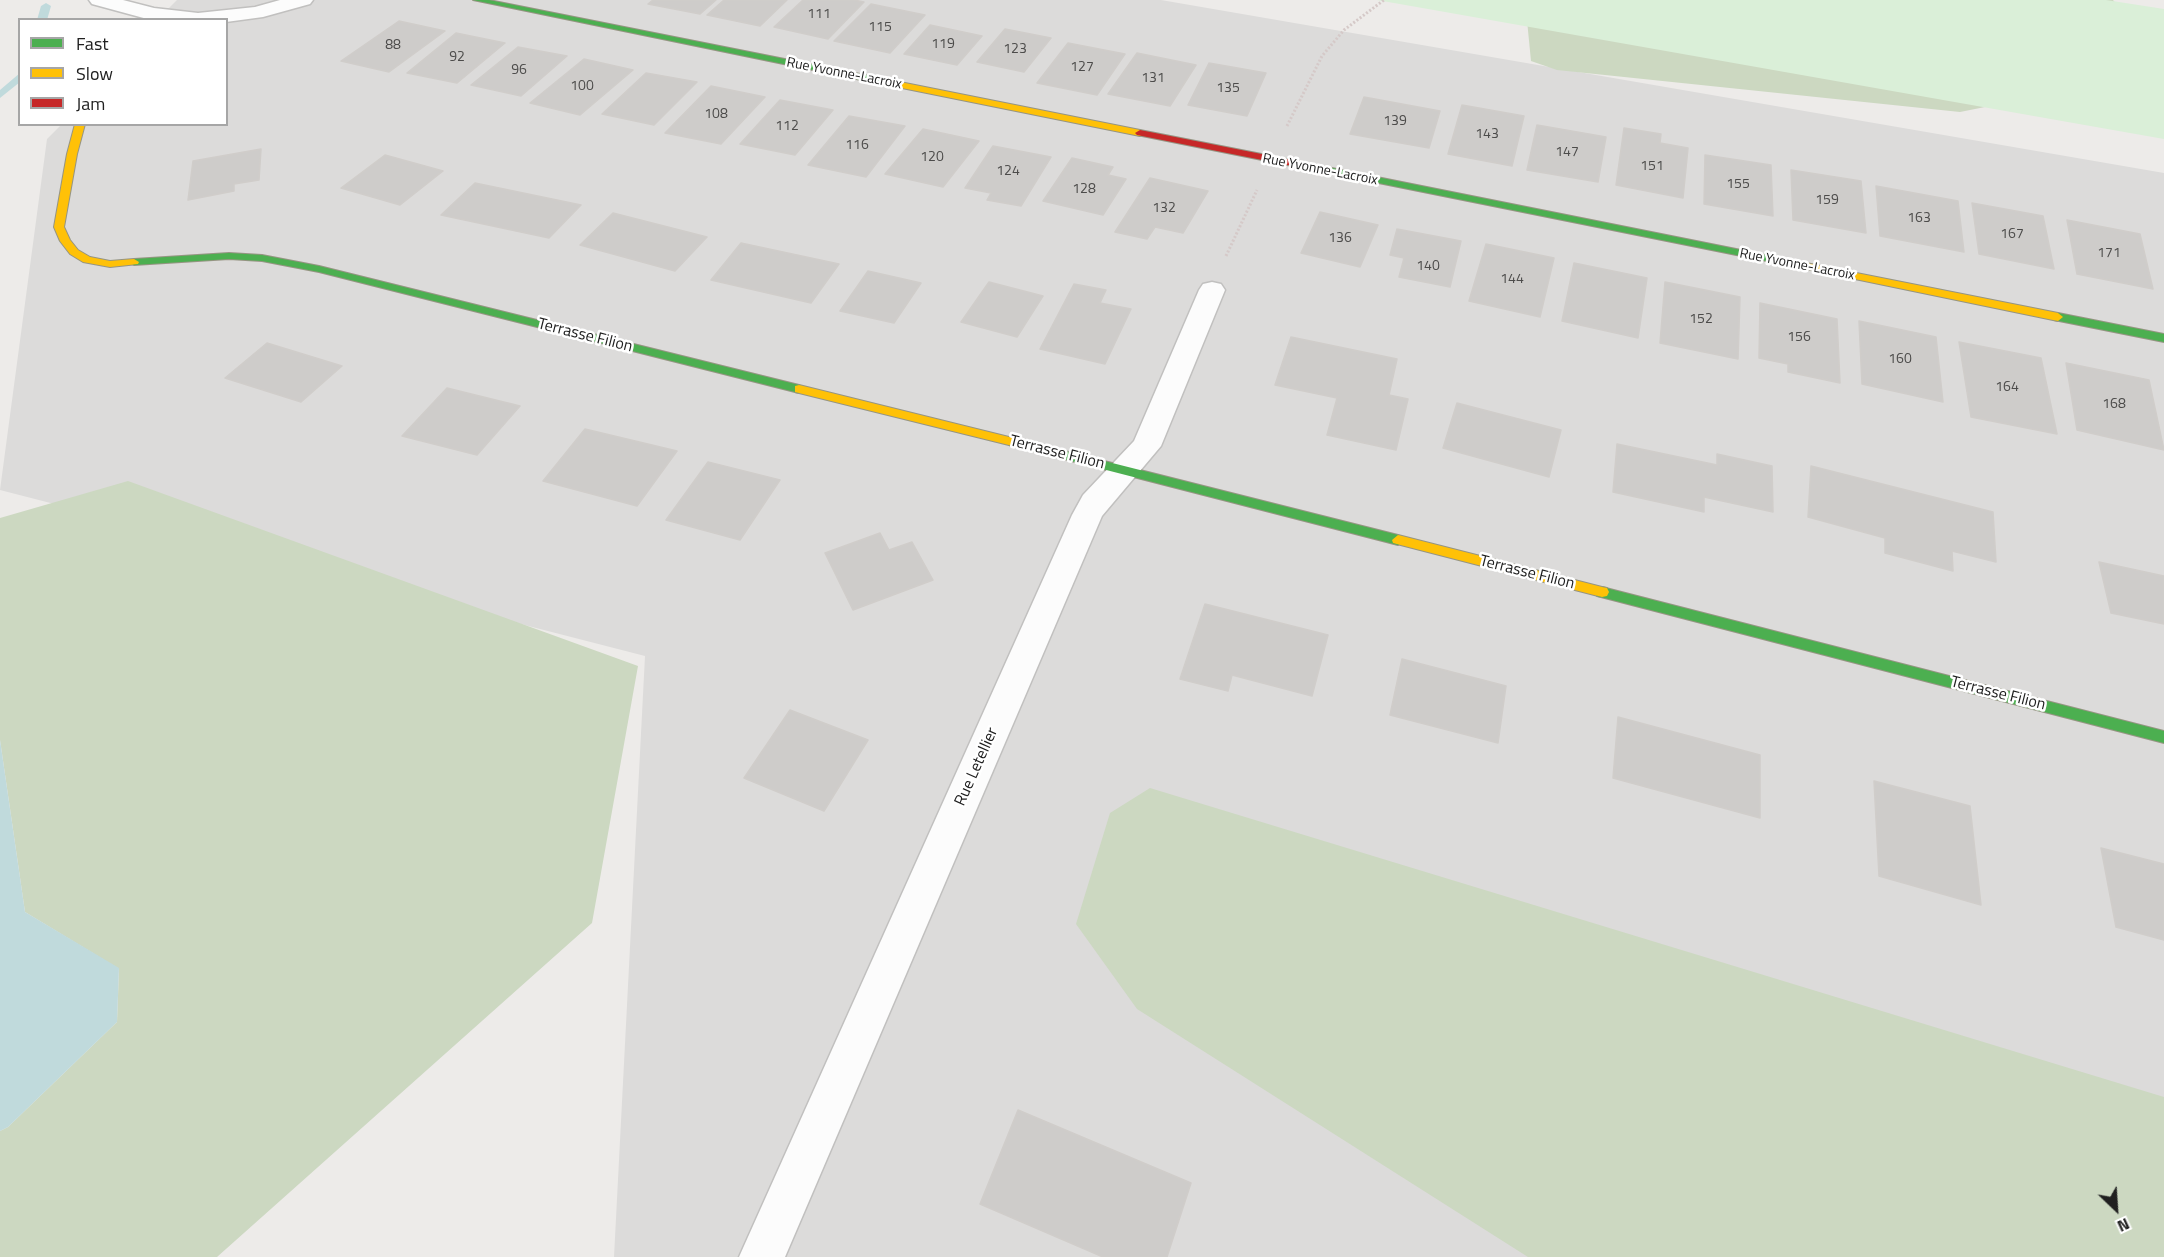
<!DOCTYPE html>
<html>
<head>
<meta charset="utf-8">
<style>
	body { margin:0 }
	#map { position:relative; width:2164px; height:1257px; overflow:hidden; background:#edebe9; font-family:"Titillium Web",sans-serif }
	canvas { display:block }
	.legend { position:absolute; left:18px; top:18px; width:210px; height:108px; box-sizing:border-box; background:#fff; border:2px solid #a6a6a6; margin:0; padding:8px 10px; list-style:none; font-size:18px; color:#202020 }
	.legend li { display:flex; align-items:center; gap:12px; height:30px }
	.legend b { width:30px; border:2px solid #a6a6a6 }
	.north { position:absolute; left:2086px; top:1179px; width:60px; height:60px; -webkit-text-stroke:4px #fff; paint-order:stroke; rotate:155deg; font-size:16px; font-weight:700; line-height:24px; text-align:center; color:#202020 }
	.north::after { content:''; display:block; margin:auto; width:21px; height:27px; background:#202020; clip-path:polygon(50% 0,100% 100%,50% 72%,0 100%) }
</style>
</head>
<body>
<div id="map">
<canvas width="2164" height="1257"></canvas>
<ul class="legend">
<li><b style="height:8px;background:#4caf50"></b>Fast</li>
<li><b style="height:8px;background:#ffc107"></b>Slow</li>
<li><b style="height:8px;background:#c62828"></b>Jam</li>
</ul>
<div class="north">N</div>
</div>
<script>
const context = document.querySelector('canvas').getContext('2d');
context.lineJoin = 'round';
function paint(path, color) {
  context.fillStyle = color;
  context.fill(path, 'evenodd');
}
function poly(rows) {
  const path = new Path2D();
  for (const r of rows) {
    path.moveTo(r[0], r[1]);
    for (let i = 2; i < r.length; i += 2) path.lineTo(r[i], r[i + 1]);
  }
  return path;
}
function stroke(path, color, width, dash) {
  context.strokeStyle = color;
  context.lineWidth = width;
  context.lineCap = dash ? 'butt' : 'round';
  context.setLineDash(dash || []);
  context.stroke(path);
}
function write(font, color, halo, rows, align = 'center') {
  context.font = font + ' "Titillium Web",sans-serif';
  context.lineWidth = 5;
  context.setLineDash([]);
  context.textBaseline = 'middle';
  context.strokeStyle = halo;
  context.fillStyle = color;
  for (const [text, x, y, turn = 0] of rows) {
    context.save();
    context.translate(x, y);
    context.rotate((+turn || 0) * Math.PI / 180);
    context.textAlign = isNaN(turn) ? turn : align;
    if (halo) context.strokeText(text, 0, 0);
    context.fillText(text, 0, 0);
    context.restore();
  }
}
const built = poly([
	[177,0,1161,0,2164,173,2164,1257,614,1257,645,656,0,490,47,139,61,125,226,124,226,20,158,19]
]);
const forest = poly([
	[1525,0,2113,0,2127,18,2045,95,1960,112,1557,70,1531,61],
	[128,481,638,666,592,923,217,1257,0,1257,0,1131,8,1127,117,1022,119,969,25,912,0,740,0,518],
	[1150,788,2164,1097,2164,1257,1528,1257,1137,1009,1076,924,1110,813]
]);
const park = poly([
	[1377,0,2106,0,2164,9,2164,139]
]);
const water = poly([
	[0,740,25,912,119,968,117,1022,8,1127,0,1131]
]);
const stream = poly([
	[46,3,51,6,47,20,37,20,41,6,46,3],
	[20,73,20,82,0,98,0,90,20,73]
]);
const building = poly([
	[653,0,716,0,700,14,648,4,653,0],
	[724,0,787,0,760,26,707,15,724,0],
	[803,0,854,0,864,2,828,39,774,27,803,0],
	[871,4,925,15,890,53,834,41,871,4],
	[399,21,445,31,389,72,341,61,399,21],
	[930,25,982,36,957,65,904,54,930,25],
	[1005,29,1051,38,1024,72,977,62,1005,29],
	[456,33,505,43,457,83,407,73,456,33],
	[1068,43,1125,54,1097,95,1037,83,1068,43],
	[518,47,567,56,521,96,471,85,518,47],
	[1137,53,1196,65,1170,106,1108,94,1137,53],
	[584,59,633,70,580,115,530,103,584,59],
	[1209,63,1266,73,1247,116,1188,105,1209,63],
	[646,73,697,82,654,125,602,114,646,73],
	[711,86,765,97,721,144,665,133,711,86],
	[1364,97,1440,111,1429,148,1350,134,1364,97],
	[780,100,833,110,795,155,740,144,780,100],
	[1462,105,1524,116,1512,166,1448,154,1462,105],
	[849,116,905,126,866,177,808,165,849,116],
	[1537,125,1606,137,1598,182,1527,170,1537,125],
	[1624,128,1661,134,1660,143,1688,148,1683,198,1616,185,1624,128],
	[923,129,979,141,943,187,885,174,923,129],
	[993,146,1051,157,1021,206,987,200,991,193,965,188,993,146],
	[261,149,259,180,234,184,234,191,188,200,193,161,261,149],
	[385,155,443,171,400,205,341,188,385,155],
	[1705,155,1771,165,1773,216,1704,204,1705,155],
	[1072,158,1113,167,1108,175,1126,179,1103,215,1043,201,1072,158],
	[1791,170,1861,181,1866,233,1793,220,1791,170],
	[1150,178,1208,191,1183,233,1155,227,1147,239,1115,232,1150,178],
	[475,183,581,205,549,238,441,215,475,183],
	[1876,186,1958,201,1964,252,1880,236,1876,186],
	[1972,203,2043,216,2054,269,1979,254,1972,203],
	[1320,212,1378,225,1360,267,1301,253,1320,212],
	[613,213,707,237,675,271,580,245,613,213],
	[2067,220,2140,234,2153,289,2077,274,2067,220],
	[1397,229,1461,241,1450,287,1399,277,1404,258,1390,255,1397,229],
	[741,243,839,264,811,303,711,280,741,243],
	[1486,244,1554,258,1540,317,1469,301,1486,244],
	[1574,263,1647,278,1638,338,1562,321,1574,263],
	[868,271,921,283,894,323,840,311,868,271],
	[989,282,1043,296,1017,337,961,322,989,282],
	[1665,282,1740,297,1738,359,1660,343,1665,282],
	[1074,284,1106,290,1100,303,1131,309,1105,364,1040,349,1074,284],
	[1760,303,1837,319,1840,383,1788,372,1788,364,1759,358,1760,303],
	[1859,321,1936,337,1943,402,1862,384,1859,321],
	[1291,337,1397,359,1389,395,1408,399,1396,450,1327,435,1337,398,1275,385,1291,337],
	[1959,342,2041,358,2057,434,1971,417,1959,342],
	[267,343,342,366,301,402,225,378,267,343],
	[2066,363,2149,380,2164,450,2077,430,2066,363],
	[447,388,520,406,477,455,402,436,447,388],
	[1457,403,1561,430,1549,477,1443,448,1457,403],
	[585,429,677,451,637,506,543,481,585,429],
	[1617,444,1717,465,1717,454,1772,466,1773,512,1704,497,1704,512,1613,492,1617,444],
	[708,462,780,480,740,540,666,520,708,462],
	[1811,466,1993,512,1996,562,1952,551,1953,571,1885,553,1885,538,1808,517,1811,466],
	[880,533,889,550,912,542,933,580,853,610,825,553,880,533],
	[2099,562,2164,576,2164,624,2111,613,2099,562],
	[1205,604,1328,635,1312,696,1232,675,1228,691,1180,679,1205,604],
	[1402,659,1506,686,1498,743,1390,715,1402,659],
	[790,710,868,740,824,811,744,778,790,710],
	[1618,717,1760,755,1760,818,1613,778,1618,717],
	[1874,781,1970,806,1981,905,1879,876,1874,781],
	[2101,848,2164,864,2164,940,2116,927,2101,848],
	[1018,1110,1191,1183,1167,1257,1103,1257,980,1204,1018,1110]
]);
const path = poly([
	[1287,126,1322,56,1344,30,1384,0],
	[1226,256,1257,190]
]);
const street = poly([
	[89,0,123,0,154,8,198,13,255,7,280,0,313,0,310,4,263,17,226,22,226,20,151,20,92,4,89,0],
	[1212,282,1221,284,1225,290,1161,446,1102,516,785,1257,739,1257,1072,515,1083,495,1134,441,1199,290,1203,284,1212,282]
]);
const fast = poly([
	[473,0,489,0,900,82,904,85,900,88,473,0],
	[1297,161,1796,261,1801,264,1796,267,1294,166,1294,162,1297,161],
	[229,253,262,255,319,266,799,385,805,389,799,393,319,272,262,261,229,259,134,265,129,262,134,259,229,253],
	[2058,313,2164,334,2164,342,2054,320,2053,317,2058,313],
	[1013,438,1398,535,1404,540,1398,545,1009,445,1007,442,1013,438],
	[1602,587,2164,731,2164,743,1597,596,1595,592,1597,588,1602,587]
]);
const slow = poly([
	[900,82,1140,130,1145,133,1140,136,897,87,897,83,900,82],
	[75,124,85,124,77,154,64,227,70,240,78,250,90,257,110,261,134,259,139,262,138,264,110,267,83,262,70,254,60,241,54,227,67,154,75,124],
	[1796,261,2058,313,2063,317,2058,321,1792,266,1792,262,1796,261],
	[799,385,1013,438,1019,442,1013,446,795,392,795,386,799,385],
	[1398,535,1602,587,1607,588,1609,592,1607,596,1602,597,1393,543,1392,540,1398,535]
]);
const jam = poly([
	[1140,130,1297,161,1302,164,1297,167,1137,135,1135,133,1140,130]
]);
const numberNames = [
	["111",819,15],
	["115",880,28],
	["119",943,45],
	["88",393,46],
	["123",1015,50],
	["92",457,58],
	["127",1082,68],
	["96",519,71],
	["131",1153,79],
	["100",582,87],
	["135",1228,89],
	["108",716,115],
	["139",1395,122],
	["112",787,127],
	["143",1487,135],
	["116",857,146],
	["147",1567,153],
	["120",932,158],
	["151",1652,167],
	["124",1008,172],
	["155",1738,185],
	["128",1084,190],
	["159",1827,201],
	["132",1164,209],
	["163",1919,219],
	["167",2012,235],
	["136",1340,239],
	["171",2109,254],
	["140",1428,267],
	["144",1512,280],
	["152",1701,320],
	["156",1799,338],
	["160",1900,360],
	["164",2007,388],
	["168",2114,405]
];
const farStreetnames = [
	["Rue Yvonne-Lacroix",844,74,11],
	["Rue Yvonne-Lacroix",1320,170,11],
	["Rue Yvonne-Lacroix",1797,265,11]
];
const streetNames = [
	["Terrasse Filion",585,336,14],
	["Terrasse Filion",1057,453,14],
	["Terrasse Filion",1527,573,14],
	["Terrasse Filion",1998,694,14],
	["Rue Letellier",977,767,-66]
];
paint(built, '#dcdbda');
paint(forest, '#ccd8c1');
paint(park, '#daefd8');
paint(water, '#c0dadc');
paint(stream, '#c0dadc');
paint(building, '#ceccca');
stroke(building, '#d0cdca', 1.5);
stroke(street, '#c1c0bf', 3);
stroke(fast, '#969583', 2);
stroke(slow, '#969583', 2);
stroke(jam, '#969583', 2);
stroke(path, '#d5c9c8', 3, [2, 2]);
paint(street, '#fcfcfc');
paint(fast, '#4caf50');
paint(slow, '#ffc107');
paint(jam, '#c62828');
write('14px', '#4c4b4a', null, numberNames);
write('14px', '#202020', '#fff', farStreetnames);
write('16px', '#202020', '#fff', streetNames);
</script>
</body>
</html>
